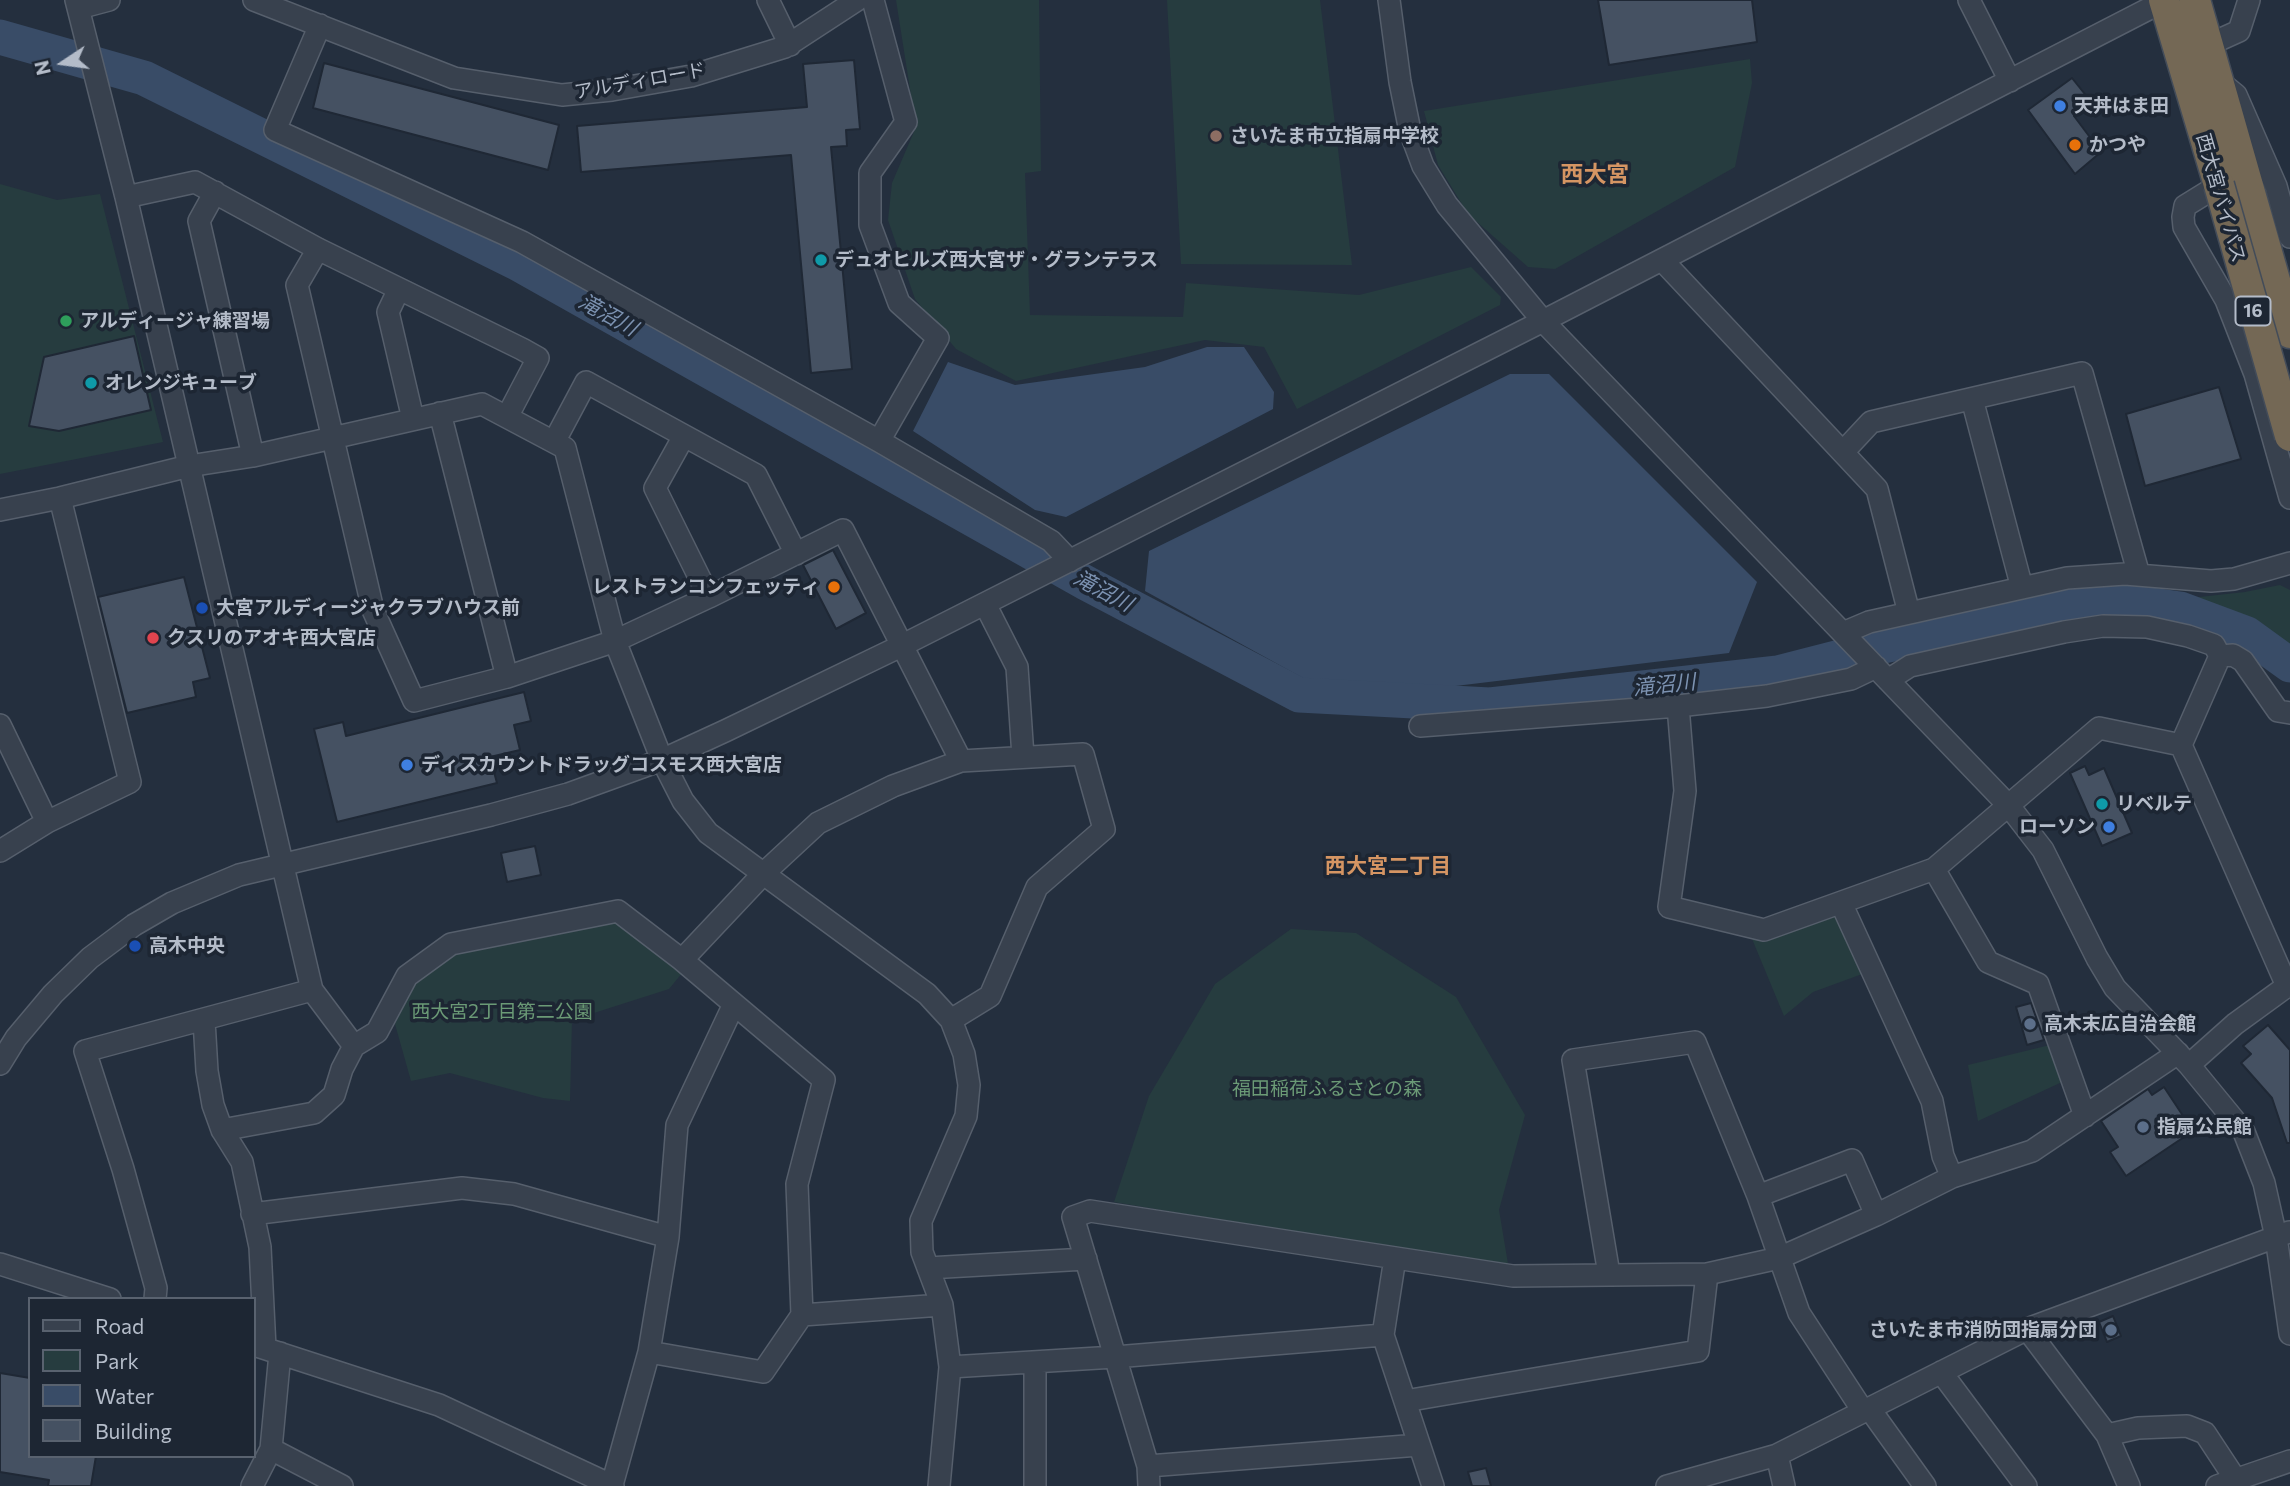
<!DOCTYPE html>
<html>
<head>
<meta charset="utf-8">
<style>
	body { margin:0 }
	#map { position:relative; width:2290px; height:1486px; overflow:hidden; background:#242f3e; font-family:Commissioner,sans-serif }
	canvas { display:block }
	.legend { position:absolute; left:28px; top:1297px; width:228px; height:161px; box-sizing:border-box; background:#1d2633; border:2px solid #59626f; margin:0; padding:9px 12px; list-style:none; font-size:21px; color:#b4bcc9 }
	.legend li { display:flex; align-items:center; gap:14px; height:35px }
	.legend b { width:35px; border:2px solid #59626f }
	.north { position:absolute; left:28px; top:28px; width:70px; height:70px; -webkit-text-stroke:5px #1d2633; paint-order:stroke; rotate:257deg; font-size:19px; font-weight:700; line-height:28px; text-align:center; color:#b4bcc9 }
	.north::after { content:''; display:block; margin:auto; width:24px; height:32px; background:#b4bcc9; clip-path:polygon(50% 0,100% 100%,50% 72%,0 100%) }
</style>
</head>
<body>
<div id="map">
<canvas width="2290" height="1486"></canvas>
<ul class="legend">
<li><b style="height:9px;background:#38414e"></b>Road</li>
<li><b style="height:19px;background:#263c3f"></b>Park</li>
<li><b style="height:19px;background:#394c67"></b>Water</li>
<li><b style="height:19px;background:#455162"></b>Building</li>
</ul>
<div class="north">N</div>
</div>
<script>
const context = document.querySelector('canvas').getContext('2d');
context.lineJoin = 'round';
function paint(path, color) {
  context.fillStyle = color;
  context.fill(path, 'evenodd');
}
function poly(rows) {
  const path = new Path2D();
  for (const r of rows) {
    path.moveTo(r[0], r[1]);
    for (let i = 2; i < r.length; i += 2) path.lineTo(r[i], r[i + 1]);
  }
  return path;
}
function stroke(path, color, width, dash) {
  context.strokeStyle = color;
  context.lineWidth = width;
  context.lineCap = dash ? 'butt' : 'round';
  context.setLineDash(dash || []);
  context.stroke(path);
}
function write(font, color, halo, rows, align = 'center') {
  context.font = font + ' Commissioner,"Noto Sans JP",sans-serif';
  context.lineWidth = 7;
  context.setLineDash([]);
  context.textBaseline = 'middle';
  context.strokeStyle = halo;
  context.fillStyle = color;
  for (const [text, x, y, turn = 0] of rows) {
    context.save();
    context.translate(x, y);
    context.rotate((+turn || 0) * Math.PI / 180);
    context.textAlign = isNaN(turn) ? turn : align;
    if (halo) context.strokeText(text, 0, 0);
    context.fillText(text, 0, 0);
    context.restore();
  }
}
const green = poly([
	[896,0,1039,0,1041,171,1025,173,1030,315,1183,317,1186,283,1359,295,1471,267,1501,297,1500,305,1297,409,1264,347,1205,340,1016,381,956,349,915,299,888,220,892,183,916,127],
	[1167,0,1320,0,1352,265,1181,264],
	[1750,59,1752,83,1735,167,1555,269,1528,267,1468,214,1438,165,1424,111],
	[0,184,57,200,100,194,163,442,0,474],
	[2280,585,2290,590,2290,646,2246,621,2190,598,2245,592],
	[1834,914,1842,917,1865,973,1813,992,1784,1016,1750,934],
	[617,917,683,972,669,989,572,1020,570,1101,543,1098,450,1073,411,1081,395,1024,416,977,454,949],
	[1291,929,1356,933,1456,997,1525,1115,1499,1210,1508,1264,1409,1252,1114,1202,1149,1096,1215,984],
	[2050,1045,2062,1082,1978,1121,1968,1065]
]);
const water = poly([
	[1207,347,1244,347,1274,392,1273,409,1066,517,1035,510,913,431,948,362,1015,385,1145,367],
	[1510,374,1549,374,1757,582,1729,653,1414,691,1303,678,1145,591,1149,551]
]);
const river = poly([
	[0,37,144,78,517,263,1086,583,1299,695,1490,705,1778,673,1883,646,2078,605,2124,601,2180,609,2247,634,2290,665]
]);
const building = poly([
	[1598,0,1752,0,1757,42,1609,65,1598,0],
	[854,60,860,129,846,130,847,146,831,147,852,369,811,373,791,155,581,172,577,126,807,107,803,64,854,60],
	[324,63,559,125,548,170,313,108,324,63],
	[2072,78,2092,103,2074,116,2101,152,2075,174,2028,110,2072,78],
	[134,336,151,410,59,431,29,426,44,357,134,336],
	[2219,387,2241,459,2145,486,2126,414,2219,387],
	[833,550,866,613,836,629,803,565,833,550],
	[184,577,210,678,193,682,196,697,127,713,98,597,184,577],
	[524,692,531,721,514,725,520,750,490,757,497,783,337,822,314,729,343,722,346,736,524,692],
	[2085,766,2089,775,2104,768,2132,833,2102,846,2070,773,2085,766],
	[535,846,541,875,507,882,501,853,535,846],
	[2031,1003,2044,1040,2027,1045,2016,1007,2031,1003],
	[2268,1025,2290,1050,2290,1143,2287,1143,2272,1098,2241,1063,2251,1054,2243,1046,2268,1025],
	[2164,1087,2193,1131,2126,1176,2110,1152,2118,1147,2101,1121,2148,1089,2152,1095,2164,1087],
	[2113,1316,2121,1336,2107,1342,2099,1322,2113,1316],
	[0,1373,30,1378,30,1456,96,1456,91,1486,48,1486,49,1480,0,1472,0,1373],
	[1486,1468,1491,1486,1472,1486,1468,1472,1486,1468]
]);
const minor = poly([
	[76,0,126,197,312,990,354,1046],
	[254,0,454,78,562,95,612,90,691,76,785,47,857,0],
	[768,0,790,45],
	[873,0,906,122,870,173,870,225,899,303,938,338,879,441],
	[1389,0,1400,82,1410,131,1423,166,1447,205,1543,321,2009,806,2043,850,2097,958,2115,988,2189,1065,2244,1132,2264,1183,2276,1237,2290,1334],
	[1969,0,2010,81],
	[79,8,109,0],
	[320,25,275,130,522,242,879,441,1051,541,1070,561],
	[2208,45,2239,31,2249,0],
	[2225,86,2236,95,2276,186,2290,237],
	[2219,185,2185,206,2183,217,2184,227,2226,300,2255,374,2290,498],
	[215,192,199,221,253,456],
	[126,197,195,182,318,249,522,349,538,358,507,417],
	[318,249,297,285,373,610,414,701,507,677,615,641,709,597,843,530,961,761],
	[1662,260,1877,489,1909,613],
	[399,289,388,312,413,419],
	[1972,399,2022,588],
	[440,413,507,677],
	[684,436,655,488,709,597],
	[554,442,586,382,756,475,796,554],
	[1843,452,1871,422,2082,373,2139,575],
	[0,510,60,498,189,466,253,456,482,404,565,448,615,641,662,760,683,801,708,833,927,994,951,1020,964,1054,969,1085,966,1116,921,1221,922,1252,942,1305,950,1367,939,1486],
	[985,604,1017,667,1023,757],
	[1843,633,1869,622,2067,578,2125,574,2211,581,2234,579,2290,563],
	[2220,656,2233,655,2243,661,2278,711,2290,713],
	[1888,680,1910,666,2064,632,2103,626,2147,627,2188,636,2214,645,2220,656,2181,745],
	[1678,706,1685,791,1669,907,1764,930,1934,869],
	[0,725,47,822],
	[1420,726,1678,706,1767,696,1851,679,1876,667],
	[0,851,47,822,130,782,60,498],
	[1841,903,1932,1101,1943,1156,1952,1177],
	[682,960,764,873,818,823,893,786,961,761,1083,754,1104,829,1037,887,990,996,951,1020],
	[204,1020,207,1071,213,1105,222,1130,242,1162,260,1247,265,1348],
	[0,1064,16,1038,53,994,90,958,134,925,172,903,239,875,491,815,568,794,662,760,725,731,901,646,1543,321,2164,1],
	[2189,1065,2235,1024,2290,984],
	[2085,1116,2038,984,1988,962,1934,869,2099,728,2181,745,2287,986],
	[222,1130,314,1113,334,1095,342,1069,354,1046,377,1032,407,976,451,944,618,911,682,960,824,1080,797,1184,802,1315,763,1372,649,1352],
	[1758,1196,1852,1160,1876,1215],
	[252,1214,462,1188,514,1194,668,1237],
	[1395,1258,1383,1335,1433,1486],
	[0,1264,110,1299],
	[928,1268,1086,1259],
	[1609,1274,1573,1060,1695,1042,1758,1196,1799,1313,1863,1411],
	[155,1299,156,1288,123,1169,85,1051,312,990],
	[802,1315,942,1305],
	[2027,1329,2107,1435,2129,1486],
	[254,1345,439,1405,613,1486],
	[950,1367,1115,1357,1383,1335],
	[1941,1372,2026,1486],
	[1405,1401,1698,1351,1707,1274],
	[1869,1408,1925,1486],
	[2107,1435,2138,1428,2187,1426,2205,1433,2236,1480],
	[271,1449,342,1486],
	[1777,1455,1784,1486],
	[1148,1466,1419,1445],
	[612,1485,649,1352,668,1237,677,1125,734,1004],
	[252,1486,271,1449,280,1353],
	[1035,1486,1035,1362],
	[1149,1486,1148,1466,1073,1217,1090,1211,1513,1276,1707,1274,1779,1258,1876,1215,1952,1177,2032,1151,2178,1053],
	[1667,1486,1777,1455,2027,1329,2289,1232],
	[2217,1486,2290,1461]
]);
const highway = poly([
	[2164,0,2219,185],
	[2195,0,2290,333]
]);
const highwayBridge = poly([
	[2219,185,2290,436]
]);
const markers = [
	[2060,106,7,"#3f7fe0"],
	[1216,136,7,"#8d6e63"],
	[2075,145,7,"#e8710a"],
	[821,260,7,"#0f9aa8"],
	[66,321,7,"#2e9e5b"],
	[91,383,7,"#0f9aa8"],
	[834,587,7,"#e8710a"],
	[202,608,7,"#1a4fb4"],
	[153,638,7,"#e0444e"],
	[407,765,7,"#3f7fe0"],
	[2102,804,7,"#0f9aa8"],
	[2109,827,7,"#3f7fe0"],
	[135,946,7,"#1a4fb4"],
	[2030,1024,7,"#5c6f8a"],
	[2143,1127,7,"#5c6f8a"],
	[2111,1330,7,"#5c6f8a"]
];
const shields = [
	[2253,311,35]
];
const shieldNames = [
	["16",2253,311]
];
const streetNames = [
	["アルディロード",640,81,-10],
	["西大宮バイパス",2221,198,74]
];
const poiNames = [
	["天丼はま田",2074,106],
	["さいたま市立指扇中学校",1230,136],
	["かつや",2089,145],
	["デュオヒルズ西大宮ザ・グランテラス",835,260],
	["アルディージャ練習場",80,321],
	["オレンジキューブ",105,383],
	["レストランコンフェッティ",820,587,"right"],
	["大宮アルディージャクラブハウス前",216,608],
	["クスリのアオキ西大宮店",167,638],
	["ディスカウントドラッグコスモス西大宮店",421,765],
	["リベルテ",2116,804],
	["ローソン",2095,827,"right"],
	["高木中央",149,946],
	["高木末広自治会館",2044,1024],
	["指扇公民館",2157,1127],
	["さいたま市消防団指扇分団",2097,1330,"right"]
];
const parkNames = [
	["西大宮2丁目第二公園",502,1012],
	["福田稲荷ふるさとの森",1327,1089]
];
const waterNames = [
	["滝沼川",608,315,29],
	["滝沼川",1103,591,28],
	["滝沼川",1664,685,-6]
];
const neighbourhoodNames = [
	["西大宮二丁目",1388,866]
];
const quarterNames = [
	["西大宮",1595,174]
];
paint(green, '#263c3f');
paint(water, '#394c67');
stroke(river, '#394c67', 35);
paint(building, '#455162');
stroke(building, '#1f2835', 2);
stroke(minor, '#565f6c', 24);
stroke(highway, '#434c59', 33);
stroke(minor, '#38414e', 21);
stroke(highway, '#746855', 30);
stroke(highwayBridge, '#434c59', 33, []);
stroke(highwayBridge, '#746855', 30);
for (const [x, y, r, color] of markers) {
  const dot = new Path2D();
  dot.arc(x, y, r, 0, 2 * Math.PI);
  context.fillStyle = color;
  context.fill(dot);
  stroke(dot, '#1d2633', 2.5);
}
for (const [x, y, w] of shields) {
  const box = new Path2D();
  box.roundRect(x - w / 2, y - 14.5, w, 29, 5);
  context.fillStyle = '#1d2633';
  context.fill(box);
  stroke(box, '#b4bcc9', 2);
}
write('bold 18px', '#b4bcc9', null, shieldNames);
write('19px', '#b4bcc9', '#1d2633', streetNames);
write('bold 19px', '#b4bcc9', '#1d2633', poiNames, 'left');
write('19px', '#6b9a76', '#1d2633', parkNames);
write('italic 21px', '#7c92b1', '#1d2633', waterNames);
write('bold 21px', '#d59563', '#1d2633', neighbourhoodNames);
write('bold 23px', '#d59563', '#1d2633', quarterNames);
</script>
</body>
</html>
